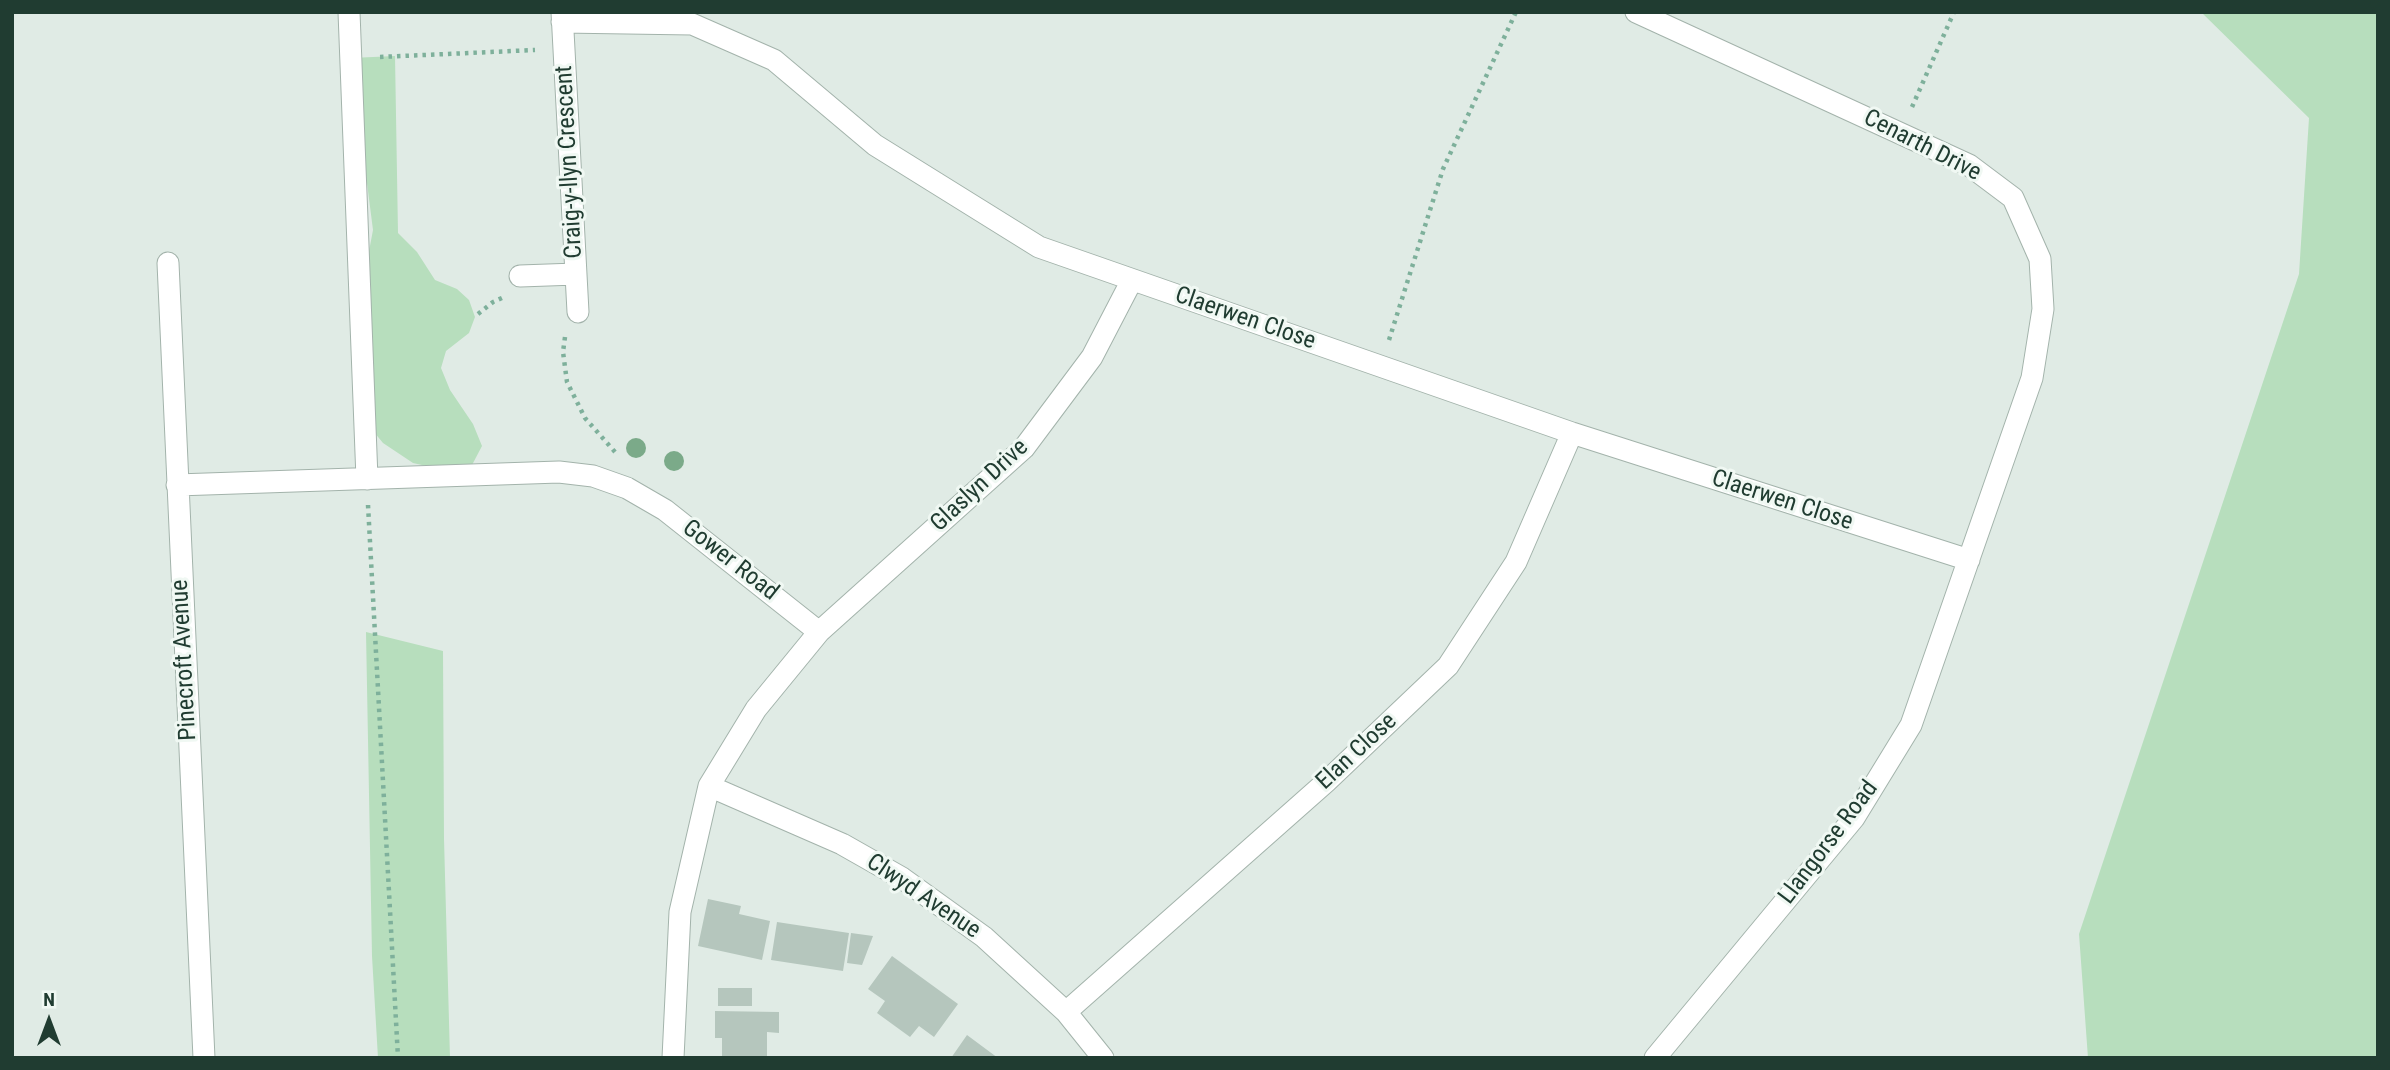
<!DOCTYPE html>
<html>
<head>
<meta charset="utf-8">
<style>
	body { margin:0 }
	#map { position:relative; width:2390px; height:1070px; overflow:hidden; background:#e0ebe5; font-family:"Roboto Condensed",sans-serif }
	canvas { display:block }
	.frame { position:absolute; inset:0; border:14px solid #203c31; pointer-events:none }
	.north { position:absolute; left:14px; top:986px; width:70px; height:70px; -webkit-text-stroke:5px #f0f8f3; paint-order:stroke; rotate:0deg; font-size:19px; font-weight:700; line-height:28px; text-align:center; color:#203c31 }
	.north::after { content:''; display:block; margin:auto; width:24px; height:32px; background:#203c31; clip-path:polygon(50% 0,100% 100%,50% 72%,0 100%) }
</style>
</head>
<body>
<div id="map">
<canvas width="2390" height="1070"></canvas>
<div class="frame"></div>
<div class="north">N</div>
</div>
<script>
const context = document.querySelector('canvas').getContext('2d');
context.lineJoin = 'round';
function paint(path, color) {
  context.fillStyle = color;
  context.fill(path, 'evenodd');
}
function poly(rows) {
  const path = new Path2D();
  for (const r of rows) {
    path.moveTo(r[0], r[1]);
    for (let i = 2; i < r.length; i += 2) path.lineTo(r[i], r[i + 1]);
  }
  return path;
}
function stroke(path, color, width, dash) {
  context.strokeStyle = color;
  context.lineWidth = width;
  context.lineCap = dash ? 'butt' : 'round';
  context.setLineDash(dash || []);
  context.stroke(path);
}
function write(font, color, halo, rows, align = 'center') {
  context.font = font + ' "Roboto Condensed",sans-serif';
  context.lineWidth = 6;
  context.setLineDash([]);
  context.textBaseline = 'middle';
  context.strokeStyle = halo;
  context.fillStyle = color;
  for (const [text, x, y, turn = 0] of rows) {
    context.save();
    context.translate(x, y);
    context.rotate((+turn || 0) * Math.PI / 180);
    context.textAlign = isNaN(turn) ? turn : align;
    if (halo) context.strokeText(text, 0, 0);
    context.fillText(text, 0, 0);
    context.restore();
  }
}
const green = poly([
	[2201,12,2378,12,2378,1058,2088,1058,2079,934,2299,274,2309,118],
	[395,56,398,233,417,252,435,280,457,289,469,300,475,317,469,333,446,351,441,368,450,390,473,424,482,446,472,465,449,471,413,463,383,443,365,421,366,267,373,230,351,58],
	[366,632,443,651,444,839,450,1058,378,1058,372,956]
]);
const building = poly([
	[708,899,741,906,739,914,770,921,762,960,698,946],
	[777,922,849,933,843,971,771,960],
	[851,933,873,936,862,965,847,963],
	[892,956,958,1004,934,1037,919,1026,910,1037,877,1013,885,1001,868,989],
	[718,988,752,988,752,1006,718,1006],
	[715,1011,779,1012,779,1033,767,1032,767,1058,722,1058,722,1038,715,1038],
	[967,1035,998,1058,951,1058]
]);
const path = poly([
	[380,57,535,50],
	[1912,107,1954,12],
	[478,314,493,302,504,297],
	[565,337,563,352,567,382,585,418,615,452],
	[1389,340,1443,169,1516,12],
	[368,505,398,1058]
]);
const minor = poly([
	[349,12,367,479],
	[562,12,578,312],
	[1636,12,1969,165,2013,198,2040,259,2043,309,2032,378,1911,725,1854,818,1655,1058],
	[562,22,692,24,774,60,875,145,1039,247,1572,433,1969,560],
	[168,263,204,1058],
	[520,276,576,274],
	[177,485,559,472,593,476,627,488,665,510,819,632,756,709,709,786,680,912,673,1058],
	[819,632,1024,448,1092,357,1132,280],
	[709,786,842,844,902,878,984,937,1066,1012,1103,1058],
	[1066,1012,1326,782,1448,666,1516,562,1572,433]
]);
const trees = [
	[636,448],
	[674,461]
];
const streetNames = [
	["Cenarth Drive",1922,146,27],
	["Craig-y-llyn Crescent",570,162,-93],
	["Claerwen Close",1245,319,19],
	["Glaslyn Drive",980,486,-43],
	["Claerwen Close",1782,501,18],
	["Gower Road",730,561,38],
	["Pinecroft Avenue",185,660,-93],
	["Elan Close",1357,752,-43],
	["Llangorse Road",1829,843,-53],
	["Clwyd Avenue",923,897,34]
];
paint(green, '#b7debd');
paint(building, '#b5c6bd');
stroke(minor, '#a3b3ab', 23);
stroke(path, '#7eb09b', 4.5, [3.5, 5]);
stroke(minor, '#fff', 21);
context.fillStyle = '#7baa89';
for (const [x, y] of trees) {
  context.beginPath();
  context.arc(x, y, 10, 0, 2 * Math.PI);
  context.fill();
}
write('24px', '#203c31', '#f0f8f3', streetNames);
</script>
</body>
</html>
